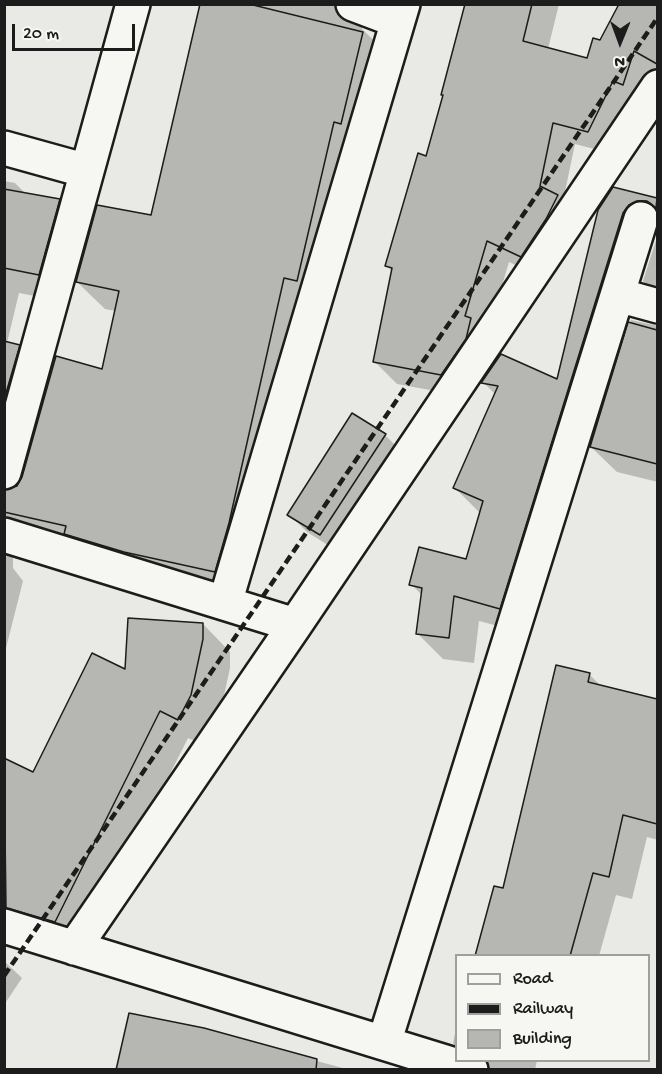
<!DOCTYPE html>
<html>
<head>
<meta charset="utf-8">
<style>
	body { margin:0 }
	#map { position:relative; width:662px; height:1074px; overflow:hidden; background:#e9e9e5; font-family:"Gochi Hand",sans-serif }
	canvas { display:block }
	.frame { position:absolute; inset:0; border:6px solid #1c1c1c; pointer-events:none }
	.legend { position:absolute; left:455px; top:954px; width:195px; height:108px; box-sizing:border-box; background:#f6f6f2; border:2px solid #9f9f9c; margin:0; padding:8px 10px; list-style:none; font-size:18px; color:#1c1c1c }
	.legend li { display:flex; align-items:center; gap:12px; height:30px }
	.legend b { width:30px; border:2px solid #9f9f9c }
	.north { position:absolute; left:590px; top:12px; width:60px; height:60px; -webkit-text-stroke:4px #f6f6f2; paint-order:stroke; rotate:181deg; font-size:16px; font-weight:700; line-height:24px; text-align:center; color:#1c1c1c }
	.north::after { content:''; display:block; margin:auto; width:21px; height:27px; background:#1c1c1c; clip-path:polygon(50% 0,100% 100%,50% 72%,0 100%) }
	.scale { position:absolute; left:12px; top:24px; width:123px; height:27px; box-sizing:border-box; border:3px solid #1c1c1c; border-top:0; padding-left:8px; font-size:18px; line-height:21px; white-space:nowrap; color:#1c1c1c; -webkit-text-stroke:4px #f6f6f2; paint-order:stroke }
</style>
</head>
<body>
<div id="map">
<canvas width="662" height="1074"></canvas>
<div class="frame"></div>
<ul class="legend">
<li><b style="height:8px;background:#f6f6f2"></b>Road</li>
<li><b style="height:8px;background:#1c1c1c"></b>Railway</li>
<li><b style="height:16px;background:#b6b6b3"></b>Building</li>
</ul>
<div class="north">N</div>
<div class="scale">20 m</div>
</div>
<script>
const context = document.querySelector('canvas').getContext('2d');
context.lineJoin = 'round';
function paint(path, color) {
  context.fillStyle = color;
  context.fill(path, 'evenodd');
}
function poly(rows) {
  const path = new Path2D();
  for (const r of rows) {
    path.moveTo(r[0], r[1]);
    for (let i = 2; i < r.length; i += 2) path.lineTo(r[i], r[i + 1]);
  }
  return path;
}
function stroke(path, color, width, dash) {
  context.strokeStyle = color;
  context.lineWidth = width;
  context.lineCap = dash ? 'butt' : 'round';
  context.setLineDash(dash || []);
  context.stroke(path);
}
const shadow = poly([
	[202,4,411,4,368,17,362,26,362,29,391,57,242,599,19,548,13,558,13,568,23,581,4,656,4,181,15,183,26,194,59,200,87,228,66,302,19,293,7,343,19,346,46,374,15,488,19,486,103,371,116,311,105,309,77,282,152,217],
	[466,4,559,4,548,49,588,60,600,42,621,4,658,4,658,73,610,153,575,144,563,201,543,278,509,262,487,336,463,396,397,384,375,362,393,272,387,266,427,157],
	[614,189,658,200,658,228,653,231,525,633,479,621,474,663,443,659,418,634,423,596,411,584,468,561,481,514,455,488,496,395,483,382,558,381],
	[658,234,658,296,643,281],
	[631,320,658,326,658,482,617,472,591,447],
	[385,435,403,453,339,552,307,532,289,514],
	[203,624,230,652,230,668,218,723,206,746,188,738,82,949,4,920,4,760,33,774,126,671],
	[589,674,602,687,658,700,658,840,647,837,632,899,616,895,599,956,476,956],
	[4,961,22,978,4,1005],
	[456,1029,456,1047,453,1043],
	[203,1030,350,1070,118,1070],
	[470,1060,537,1060,535,1070,486,1070]
]);
const building = poly([
	[200,4,249,4,363,32,341,124,334,122,297,281,284,278,229,523,215,572,124,552,64,534,66,526,4,512,4,490,17,486,22,477,56,356,102,369,119,291,76,282,97,205,151,215,200,4],
	[465,4,532,4,523,41,587,58,593,38,600,40,619,4,657,4,657,64,634,51,623,85,613,81,588,132,553,123,540,186,558,195,546,219,521,257,487,241,465,316,471,318,466,339,441,375,373,362,392,268,385,266,418,153,426,156,443,95,441,95,465,4],
	[613,187,657,198,656,208,647,201,637,201,629,205,623,213,500,609,454,596,449,638,416,634,422,588,409,585,419,547,466,559,483,501,453,488,498,386,481,383,501,354,557,379,598,210,613,187],
	[4,189,60,199,39,275,4,268,4,189],
	[628,322,657,330,657,464,590,447,628,322],
	[4,341,20,345,4,400,4,341],
	[352,413,386,434,320,535,287,515,352,413],
	[128,618,203,623,203,639,191,695,178,720,160,711,55,922,6,908,4,758,33,772,92,653,125,669,128,618],
	[556,665,590,673,588,682,657,699,657,824,623,815,609,877,593,873,570,956,475,956,494,886,503,888,556,665],
	[129,1013,204,1028,317,1059,316,1070,116,1070,129,1013]
]);
const minor = poly([
	[353,4,398,21],
	[4,148,87,171],
	[618,295,658,306],
	[4,472,133,4],
	[4,535,295,625],
	[225,603,403,4],
	[4,926,471,1070],
	[74,948,295,625,658,87],
	[384,1043,641,219]
]);
const rail = poly([
	[4,976,658,17]
]);
paint(shadow, '#0003');
paint(building, '#b6b6b3');
stroke(building, '#1c1c1c', 1.5);
stroke(minor, '#1c1c1c', 38);
stroke(minor, '#f6f6f2', 33);
stroke(rail, '#1c1c1c', 4.5, [9, 4.5]);
</script>
</body>
</html>
